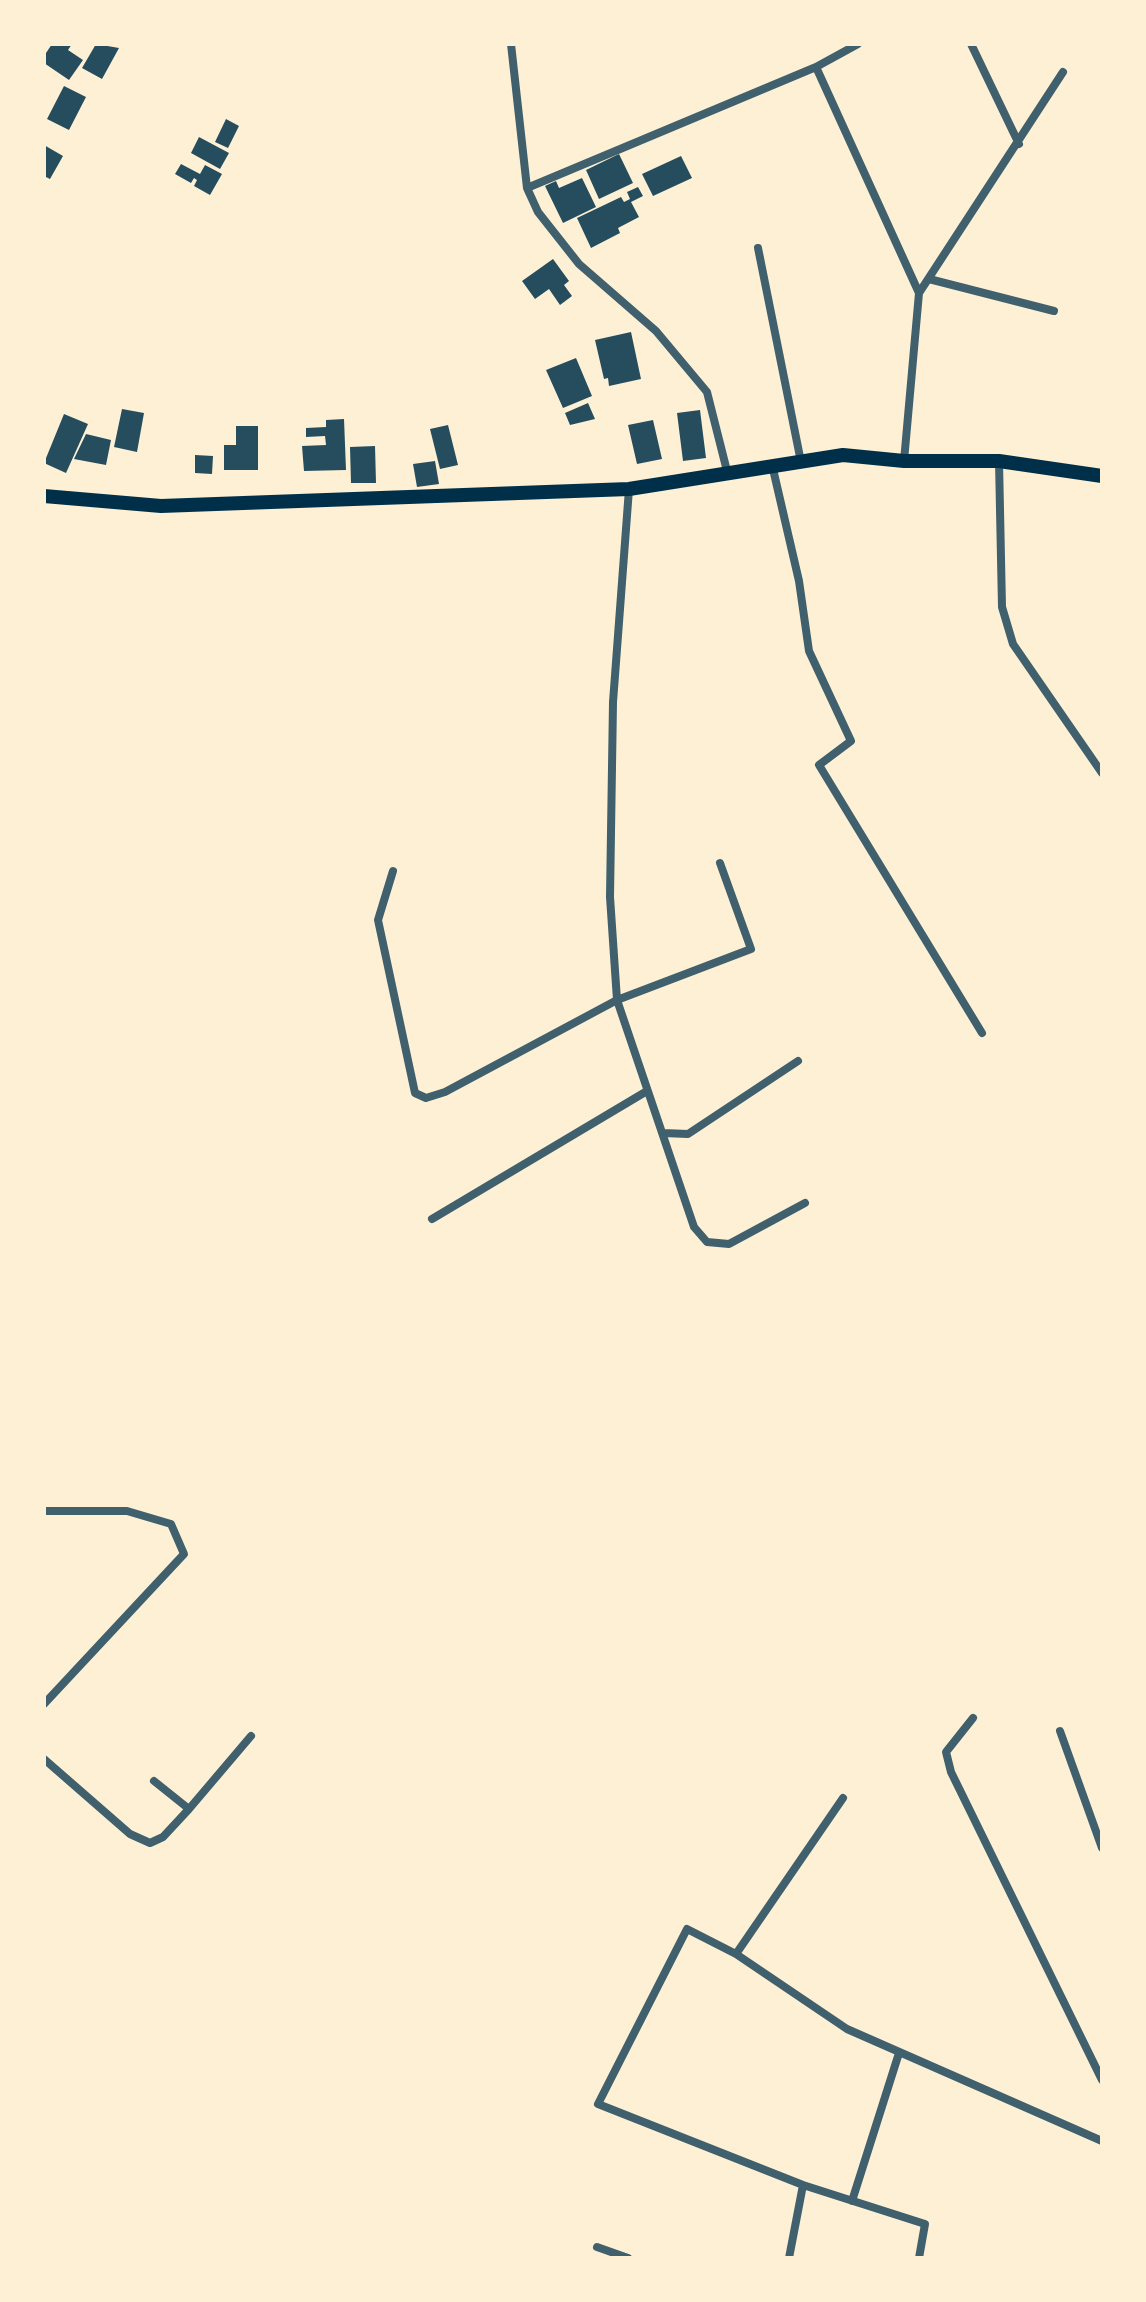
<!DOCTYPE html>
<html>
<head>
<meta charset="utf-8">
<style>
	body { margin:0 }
	#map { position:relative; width:1146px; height:2302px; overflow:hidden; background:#fdf0d5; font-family:"DM Sans",sans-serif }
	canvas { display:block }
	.frame { position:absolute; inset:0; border:46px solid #fdf0d5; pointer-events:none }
</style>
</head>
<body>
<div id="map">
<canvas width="1146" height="2302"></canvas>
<div class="frame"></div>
</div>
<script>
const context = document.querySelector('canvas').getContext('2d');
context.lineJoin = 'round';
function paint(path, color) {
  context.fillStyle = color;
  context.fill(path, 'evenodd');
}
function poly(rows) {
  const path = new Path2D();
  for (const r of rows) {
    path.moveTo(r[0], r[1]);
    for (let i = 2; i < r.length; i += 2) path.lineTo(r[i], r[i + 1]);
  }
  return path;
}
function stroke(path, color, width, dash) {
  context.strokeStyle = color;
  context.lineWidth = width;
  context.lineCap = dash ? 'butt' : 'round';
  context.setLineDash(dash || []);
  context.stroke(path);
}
const building = poly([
	[52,44,72,44,68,50,83,60,69,80,44,63,44,56],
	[96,44,119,48,102,79,82,68],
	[64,86,86,97,69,130,47,119],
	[226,119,239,126,228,148,215,142],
	[199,137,229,153,220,169,191,153],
	[44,145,63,156,50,179,44,176],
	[619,154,633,183,599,199,586,170],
	[681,156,692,178,653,196,642,174],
	[181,164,200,174,205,165,222,174,210,195,194,186,197,180,194,178,191,183,175,174],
	[582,178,596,207,563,223,545,186,556,181,559,188],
	[638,187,643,196,631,202,639,217,618,228,620,233,591,248,577,218,621,197,624,202,630,199,627,192],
	[553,259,569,281,564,285,572,296,560,305,549,289,535,299,522,281],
	[631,332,641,379,609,386,608,378,604,379,595,340],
	[576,358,592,396,563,408,546,370],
	[588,403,595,419,570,425,565,413],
	[122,409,144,413,137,452,114,447],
	[700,410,706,458,683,461,677,413],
	[64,414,88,424,66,473,44,463],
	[344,419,346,470,304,471,302,446,326,445,325,436,306,437,306,428,326,427,326,420],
	[653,420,662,459,637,464,628,425],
	[448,425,458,465,440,469,430,429],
	[236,426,258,426,258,470,224,470,224,445,236,445],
	[86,434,111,440,106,465,74,459],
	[375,446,376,483,351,483,350,447],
	[195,455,213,456,212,474,195,473],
	[435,461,439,484,417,487,413,464]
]);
const minor = poly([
	[511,44,527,188,538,212,579,264,656,331,707,392,728,475],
	[971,44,1019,144],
	[816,67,858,44],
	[527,188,816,67,919,293],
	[758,248,801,462],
	[929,279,1054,311],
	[904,461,919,293,1063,72],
	[999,461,1002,607,1013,644,1102,773],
	[773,469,799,581,809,651,851,741,819,765,982,1033],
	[629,489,613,702,610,897,617,1000,694,1227,707,1242,729,1244,805,1203],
	[393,871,378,920,415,1093,426,1098,445,1092,617,1000,751,949,720,863],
	[663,1133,688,1134,798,1061],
	[432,1219,647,1091],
	[44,1511,127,1511,171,1524,184,1554,44,1704],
	[973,1718,946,1752,951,1772,1102,2080],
	[1060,1731,1102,1848],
	[44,1759,130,1834,150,1843,163,1837,189,1809,251,1736],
	[154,1781,189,1809],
	[843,1798,736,1954,847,2029,1102,2141],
	[736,1954,687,1929,598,2104,803,2185,789,2258],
	[803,2185,925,2224,919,2258],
	[852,2201,899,2053],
	[597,2247,628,2258]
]);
const primary = poly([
	[44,496,161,506,629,489,843,455,904,461,999,461,1102,476]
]);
paint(building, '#264d5e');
stroke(minor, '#3f606c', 8);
stroke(primary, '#003049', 14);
</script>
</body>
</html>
